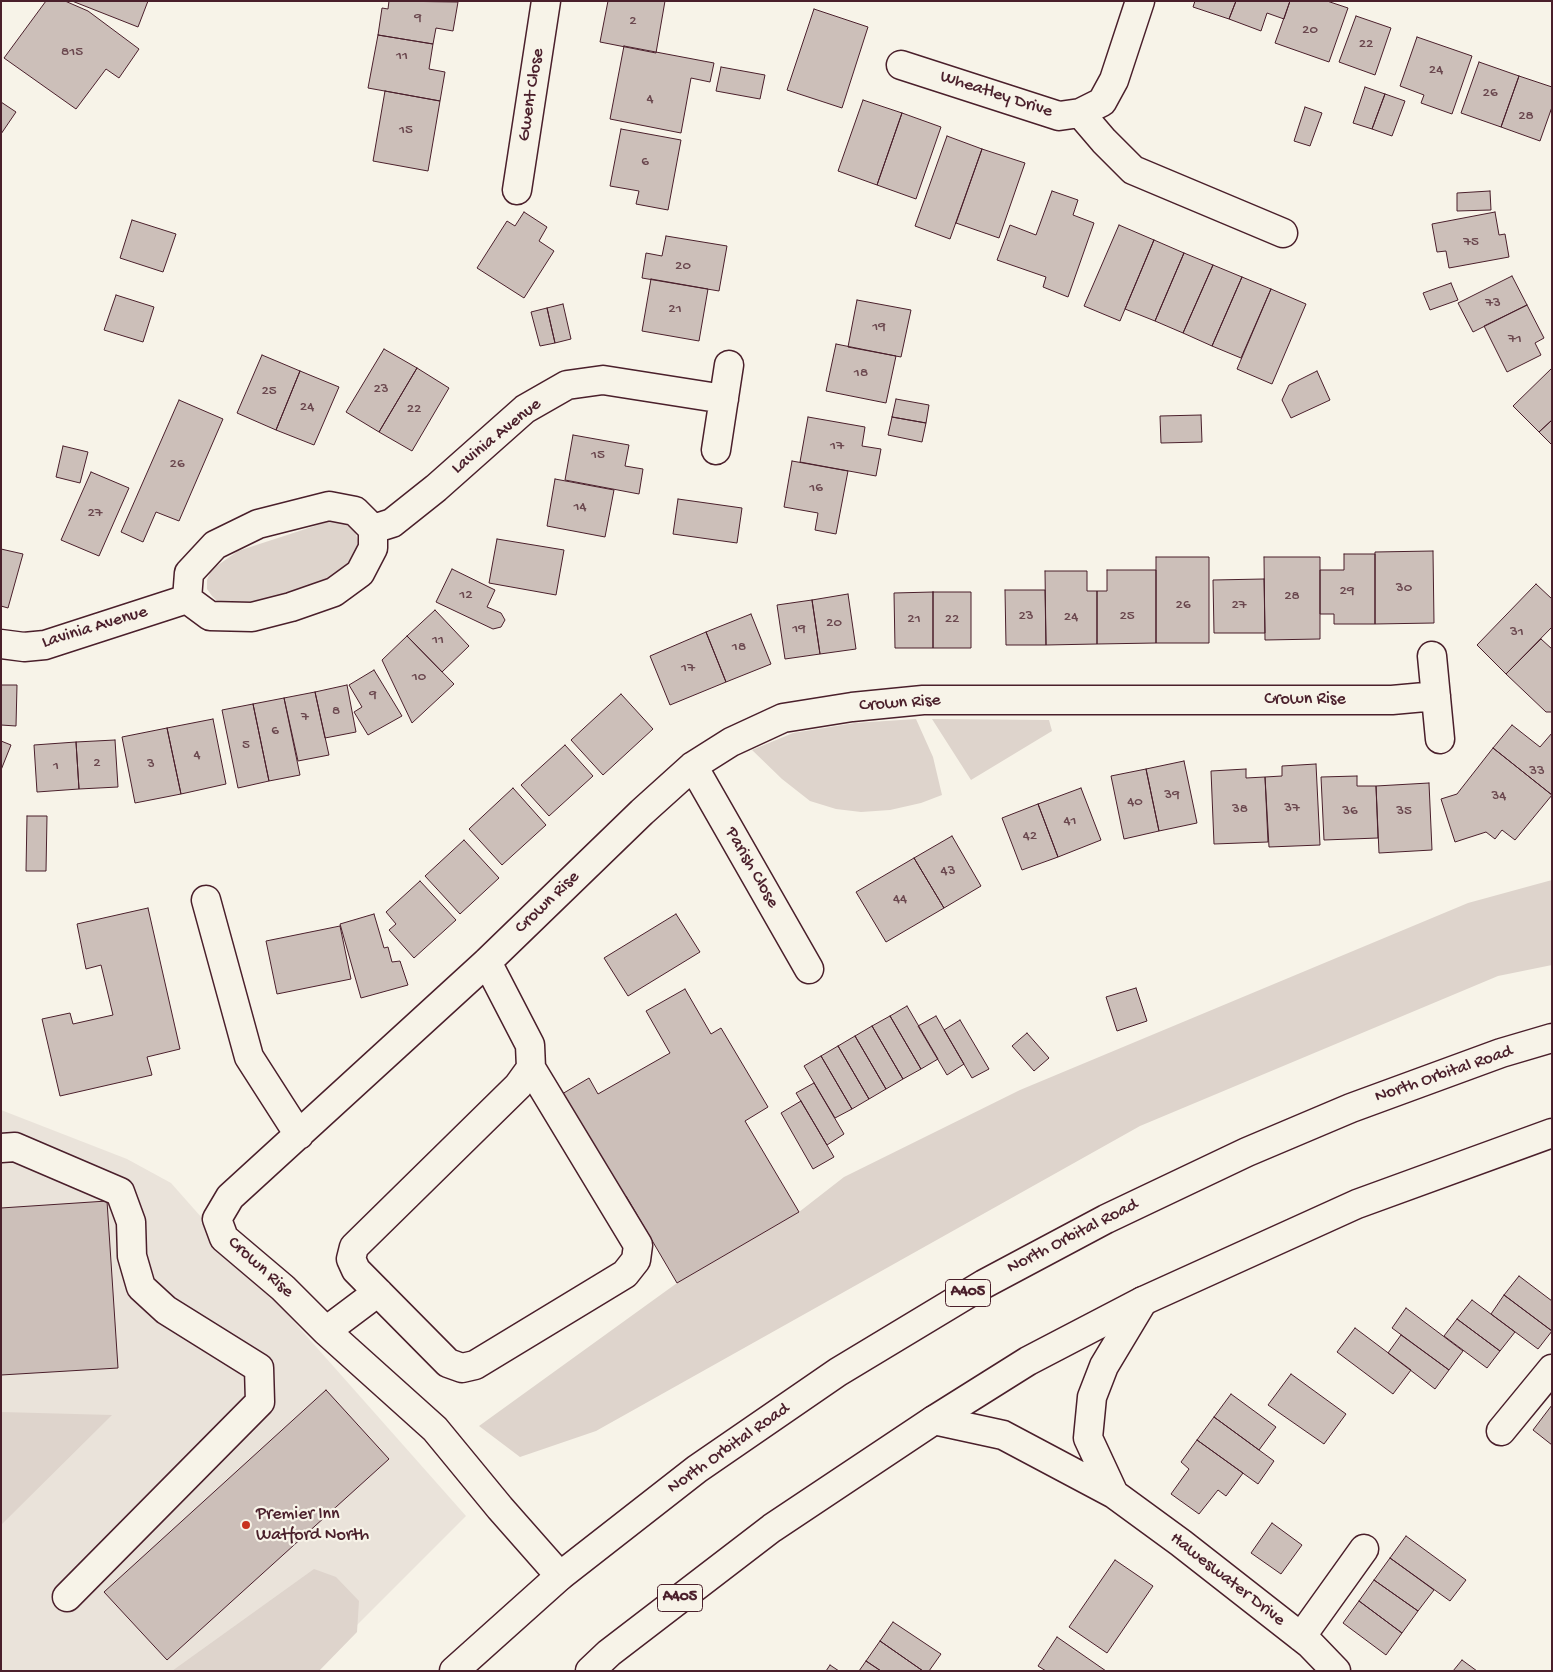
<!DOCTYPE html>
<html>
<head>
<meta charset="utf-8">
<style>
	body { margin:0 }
	#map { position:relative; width:1553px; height:1672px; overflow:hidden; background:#f7f3e8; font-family:"Gochi Hand",sans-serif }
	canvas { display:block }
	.frame { position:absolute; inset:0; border:2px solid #4a1f2b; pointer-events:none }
</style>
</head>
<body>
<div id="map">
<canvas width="1553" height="1672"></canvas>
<div class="frame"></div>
</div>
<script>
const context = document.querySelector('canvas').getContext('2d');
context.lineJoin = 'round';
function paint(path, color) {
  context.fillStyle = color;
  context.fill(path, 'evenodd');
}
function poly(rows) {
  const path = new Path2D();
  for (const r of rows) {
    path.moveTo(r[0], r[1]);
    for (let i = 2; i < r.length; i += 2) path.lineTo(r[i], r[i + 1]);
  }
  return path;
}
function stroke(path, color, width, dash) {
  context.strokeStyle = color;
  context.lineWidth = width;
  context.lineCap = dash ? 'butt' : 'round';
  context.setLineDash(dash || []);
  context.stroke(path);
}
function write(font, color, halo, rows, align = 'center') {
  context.font = font + ' "Gochi Hand",sans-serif';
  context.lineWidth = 4.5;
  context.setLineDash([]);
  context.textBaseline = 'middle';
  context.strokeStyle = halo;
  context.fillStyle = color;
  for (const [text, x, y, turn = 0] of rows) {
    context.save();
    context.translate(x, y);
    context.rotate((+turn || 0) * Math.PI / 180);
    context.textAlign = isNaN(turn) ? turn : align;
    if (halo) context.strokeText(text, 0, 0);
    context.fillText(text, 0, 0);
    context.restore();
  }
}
const built = poly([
	[1,1110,127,1159,171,1183,466,1516,311,1671,1,1671]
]);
const green = poly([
	[330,521,346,524,355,532,359,543,355,558,347,573,315,588,251,606,219,603,212,596,207,589,207,580,211,570,238,551],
	[916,719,933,757,942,795,921,803,890,810,861,812,836,809,810,801,782,779,752,750,793,733,855,723],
	[932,719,1049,720,1052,731,971,780],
	[1552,880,1552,965,1498,976,1140,1126,596,1431,520,1457,479,1426,677,1283,799,1212,844,1177,1020,1090,1468,903],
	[1,1412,112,1415,1,1525],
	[314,1569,336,1577,359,1601,357,1632,319,1671,172,1671]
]);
const building = poly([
	[46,1,65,1,88,11,139,49,119,78,106,69,76,109,4,58,46,1],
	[72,1,148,1,138,27,72,1],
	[389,1,458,2,453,31,436,28,433,44,378,35,382,8,388,9,389,1],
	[608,1,665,1,656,53,600,42,608,1],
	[1195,1,1236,1,1229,19,1193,7,1195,1],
	[1236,1,1290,1,1284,19,1267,13,1261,31,1229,19,1236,1],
	[1290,1,1327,1,1348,8,1329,62,1275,43,1290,1],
	[814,9,868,27,842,108,787,90,814,9],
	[1356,16,1391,28,1375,75,1339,62,1356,16],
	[378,35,433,44,429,69,445,72,440,101,368,88,378,35],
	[1417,37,1472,56,1452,114,1421,103,1424,95,1400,86,1417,37],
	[624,46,714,63,710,82,691,78,681,133,610,119,624,46],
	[1479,62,1519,76,1501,127,1461,113,1479,62],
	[721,67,765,75,760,99,716,91,721,67],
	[1519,76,1552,87,1552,107,1540,141,1501,127,1519,76],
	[1365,87,1385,94,1372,129,1353,123,1365,87],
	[385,91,440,101,428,171,373,161,385,91],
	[1385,94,1405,101,1392,136,1372,129,1385,94],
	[863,100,902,113,877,185,838,171,863,100],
	[1,102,16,112,1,134,1,102],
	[1305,107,1322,113,1310,146,1294,141,1305,107],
	[902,113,941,127,916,199,877,185,902,113],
	[621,129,681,140,668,210,636,204,639,191,610,186,621,129],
	[947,136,982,149,950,239,915,226,947,136],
	[982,149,1025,163,999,238,956,223,982,149],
	[1052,191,1078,200,1073,215,1094,223,1068,297,1043,287,1046,277,997,260,1010,225,1036,235,1052,191],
	[1490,191,1491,210,1457,211,1457,193,1490,191],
	[524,212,547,227,539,241,554,251,524,298,477,268,507,221,515,226,524,212],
	[1495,212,1499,235,1505,234,1509,257,1449,268,1446,251,1437,252,1432,224,1495,212],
	[132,220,176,234,163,272,120,258,132,220],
	[1119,225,1154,240,1120,321,1084,306,1119,225],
	[666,236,727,246,719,291,642,278,646,253,662,256,666,236],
	[1154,240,1184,253,1155,321,1125,309,1154,240],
	[1184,253,1213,265,1183,333,1155,321,1184,253],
	[1213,265,1242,277,1212,346,1183,333,1213,265],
	[1512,276,1527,305,1473,332,1458,303,1512,276],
	[1242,277,1271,289,1241,358,1212,346,1242,277],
	[651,279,708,289,699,341,642,331,651,279],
	[1451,283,1458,300,1430,310,1423,293,1451,283],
	[1271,289,1306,304,1272,384,1237,369,1271,289],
	[116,295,154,307,143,342,104,330,116,295],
	[857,300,911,310,901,357,848,347,857,300],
	[563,304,571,339,555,343,547,308,563,304],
	[1527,305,1544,338,1535,343,1541,355,1507,372,1484,326,1527,305],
	[547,308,555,343,540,346,531,312,547,308],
	[836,344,896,356,886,403,826,391,836,344],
	[384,349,417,368,379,432,346,412,384,349],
	[262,355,300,371,276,430,237,413,262,355],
	[417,368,449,388,412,451,379,432,417,368],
	[1552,368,1552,420,1539,432,1513,406,1552,368],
	[300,371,339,387,314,445,276,430,300,371],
	[1317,371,1330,400,1291,418,1282,400,1289,385,1317,371],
	[896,399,929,405,926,423,892,417,896,399],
	[179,400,223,419,179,521,156,512,143,542,121,532,179,400],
	[1201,415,1202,442,1161,443,1160,416,1201,415],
	[808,417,865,427,862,446,881,449,876,476,800,462,808,417],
	[892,417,926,423,922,442,888,435,892,417],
	[1552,420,1552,445,1539,432,1552,420],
	[573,435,629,445,625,466,643,469,639,494,565,480,573,435],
	[63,446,88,452,80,483,56,477,63,446],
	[792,461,848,471,836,534,815,530,818,513,784,507,792,461],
	[91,472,129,488,99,556,61,540,91,472],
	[555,479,614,490,605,537,547,526,555,479],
	[678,499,742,508,737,543,673,534,678,499],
	[497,539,564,550,556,595,489,583,497,539],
	[1,549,23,554,8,608,1,606,1,549],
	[1433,551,1434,623,1375,624,1375,552,1433,551],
	[1344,554,1375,554,1375,624,1334,624,1334,614,1320,614,1320,570,1344,570,1344,554],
	[1156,557,1209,557,1209,643,1156,643,1156,557],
	[1264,557,1320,557,1320,639,1265,640,1264,557],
	[452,569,495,590,487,607,501,613,505,620,501,627,493,629,436,602,452,569],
	[1107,570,1156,570,1156,643,1097,644,1097,591,1107,591,1107,570],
	[1045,571,1087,571,1087,591,1097,591,1097,644,1046,645,1045,571],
	[1264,579,1265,633,1214,633,1213,580,1264,579],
	[1536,584,1552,599,1552,627,1506,674,1477,645,1536,584],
	[1005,590,1045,590,1046,645,1006,645,1005,590],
	[933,592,971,592,971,648,933,648,933,592],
	[933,592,933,648,895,648,894,593,933,592],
	[848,594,856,649,820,654,812,600,848,594],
	[812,600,820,654,785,659,777,605,812,600],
	[435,610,469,646,442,672,407,636,435,610],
	[751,614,771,664,726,682,706,632,751,614],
	[706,632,726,682,670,705,650,656,706,632],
	[407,636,454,684,412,723,382,660,407,636],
	[1541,639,1552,649,1552,712,1546,712,1506,674,1541,639],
	[374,670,402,716,368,735,354,712,362,707,349,685,374,670],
	[1,685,17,685,16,726,1,725,1,685],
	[347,685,356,732,325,738,315,692,347,685],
	[315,692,329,755,298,761,284,698,315,692],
	[621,694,653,729,603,775,571,740,621,694],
	[284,698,300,775,269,781,253,704,284,698],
	[253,704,269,781,238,788,222,710,253,704],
	[213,719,226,784,181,794,167,728,213,719],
	[1512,725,1540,747,1552,733,1552,795,1493,748,1512,725],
	[167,728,181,794,135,803,122,737,167,728],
	[115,740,118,787,79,789,76,742,115,740],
	[1,741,11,745,1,770,1,741],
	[76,742,79,789,37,792,34,745,76,742],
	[565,745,593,776,549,816,521,785,565,745],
	[1493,748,1552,795,1515,840,1502,830,1495,839,1486,832,1455,842,1441,799,1457,794,1493,748],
	[1184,761,1197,823,1159,831,1146,769,1184,761],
	[1316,764,1320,845,1269,847,1265,777,1282,776,1282,766,1316,764],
	[1146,769,1159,831,1124,839,1111,776,1146,769],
	[1246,769,1246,778,1265,777,1268,842,1214,844,1211,771,1246,769],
	[1357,776,1357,786,1376,786,1378,838,1324,840,1321,777,1357,776],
	[1429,783,1432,850,1379,853,1376,786,1429,783],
	[513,788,546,825,502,865,469,829,513,788],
	[1081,788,1101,840,1058,857,1038,804,1081,788],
	[1038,804,1058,857,1022,870,1002,818,1038,804],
	[27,816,47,816,46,871,26,871,27,816],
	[952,836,981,886,944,908,914,858,952,836],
	[464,840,499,878,460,914,425,876,464,840],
	[914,858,944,908,886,942,856,892,914,858],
	[420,881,456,920,414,958,389,930,396,924,386,912,420,881],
	[148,908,180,1049,147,1057,152,1075,60,1096,42,1019,70,1013,73,1024,113,1015,101,965,86,969,77,924,148,908],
	[374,914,384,948,388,947,392,962,400,961,408,985,361,998,340,924,374,914],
	[676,914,700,952,628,996,604,958,676,914],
	[340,926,351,979,277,994,266,941,340,926],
	[1136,988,1147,1021,1117,1031,1106,997,1136,988],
	[685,989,711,1034,721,1028,768,1107,745,1121,799,1212,677,1283,626,1196,618,1201,557,1097,589,1078,598,1094,670,1053,646,1011,685,989],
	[907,1006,938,1059,921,1069,890,1016,907,1006],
	[890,1016,921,1069,903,1079,872,1026,890,1016],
	[936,1016,964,1064,947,1075,918,1026,936,1016],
	[960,1020,989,1069,972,1078,944,1030,960,1020],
	[872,1026,903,1079,886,1089,855,1036,872,1026],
	[1027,1033,1049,1058,1034,1071,1012,1046,1027,1033],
	[855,1036,886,1089,869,1099,838,1046,855,1036],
	[838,1046,869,1099,852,1109,821,1056,838,1046],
	[821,1056,852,1109,835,1118,804,1066,821,1056],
	[814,1083,844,1134,827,1145,796,1093,814,1083],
	[801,1101,834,1157,813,1169,781,1113,801,1101],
	[107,1201,118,1368,1,1375,1,1208,107,1201],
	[1519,1276,1552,1301,1552,1331,1504,1295,1519,1276],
	[1504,1295,1552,1331,1538,1349,1491,1314,1504,1295],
	[1472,1300,1515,1332,1500,1351,1457,1319,1472,1300],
	[1406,1308,1463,1351,1449,1370,1392,1328,1406,1308],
	[1457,1319,1500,1351,1487,1368,1444,1336,1457,1319],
	[1355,1328,1411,1370,1393,1394,1337,1352,1355,1328],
	[1401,1335,1449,1370,1435,1389,1388,1353,1401,1335],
	[1291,1374,1346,1414,1324,1444,1268,1405,1291,1374],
	[326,1390,389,1459,167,1660,104,1592,326,1390],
	[1231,1394,1276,1427,1259,1450,1214,1417,1231,1394],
	[1552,1405,1552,1445,1533,1430,1552,1405],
	[1214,1417,1274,1461,1258,1484,1197,1440,1214,1417],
	[1197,1440,1243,1473,1226,1496,1218,1490,1199,1514,1171,1494,1189,1469,1181,1462,1197,1440],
	[1272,1523,1302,1545,1281,1574,1251,1553,1272,1523],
	[1406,1536,1466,1580,1450,1601,1390,1558,1406,1536],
	[1390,1558,1434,1590,1418,1611,1374,1580,1390,1558],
	[1115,1560,1153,1586,1107,1653,1069,1627,1115,1560],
	[1374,1580,1418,1611,1402,1633,1359,1601,1374,1580],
	[1359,1601,1402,1633,1386,1655,1343,1623,1359,1601],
	[893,1622,941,1654,929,1671,923,1671,880,1641,893,1622],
	[1057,1637,1106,1671,1046,1671,1038,1666,1057,1637],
	[880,1641,923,1671,881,1671,866,1661,880,1641],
	[1462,1660,1477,1671,1453,1671,1462,1660],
	[866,1661,881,1671,859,1671,866,1661],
	[830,1665,839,1671,826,1671,830,1665]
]);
const minor = poly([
	[901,65,1059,116,1080,113,1102,102,1114,80,1140,1],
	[1080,113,1104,141,1133,170,1283,233],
	[517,190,546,1],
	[716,450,729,365],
	[187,599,189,573,215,545,258,524,329,506,355,511,373,529],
	[1,644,24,647,45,645,187,599,210,616,252,617,291,607,334,592,360,573,373,548,373,529,392,523,436,488,525,409,567,385,603,380,724,399],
	[1432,656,1440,739],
	[693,766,809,969],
	[206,900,249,1057,299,1135],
	[487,962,530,1045,531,1068,518,1086,354,1247,351,1259,356,1270,448,1363,462,1368,475,1365,625,1274,636,1260,638,1245,531,1068],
	[1,1148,15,1147,120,1192,131,1222,132,1256,141,1287,166,1310,259,1368,260,1402,67,1597],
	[326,1331,378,1292],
	[934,1420,1003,1435,1114,1494,1181,1543,1310,1644,1336,1671],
	[1501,1431,1552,1369],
	[1114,1494,1088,1438,1092,1397,1104,1366,1143,1301],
	[560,1576,500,1508,435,1429,326,1331,283,1288,224,1238,217,1219,230,1197,487,962,642,812,693,766,731,742,783,718,852,707,923,700,1392,700,1436,696],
	[1301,1637,1364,1549]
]);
const highway = poly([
	[454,1671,560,1576,697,1469,838,1372,984,1284,1106,1219,1247,1152,1351,1108,1501,1053,1552,1038],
	[590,1671,609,1653,772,1528,934,1420,1028,1361,1143,1301,1357,1204,1552,1133]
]);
const markers = [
	[246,1525,5,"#c8321e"]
];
const numberNames = [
	["9",418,19],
	["2",633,22],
	["20",1310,31],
	["22",1366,45],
	["815",72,53],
	["11",402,57],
	["24",1436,71],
	["26",1490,94],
	["4",650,100],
	["28",1526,117],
	["15",406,131],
	["6",645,163],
	["75",1471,243],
	["20",683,267],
	["73",1493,304],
	["21",675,310],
	["19",879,328],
	["71",1515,340],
	["18",861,374],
	["23",381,390],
	["25",269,392],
	["24",307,408],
	["22",414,410],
	["17",837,447],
	["15",598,456],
	["26",177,465],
	["16",816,489],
	["14",580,508],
	["27",95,514],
	["30",1404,589],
	["29",1347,592],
	["12",466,596],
	["28",1292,597],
	["26",1183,606],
	["27",1239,606],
	["23",1026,617],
	["25",1127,617],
	["24",1071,618],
	["21",914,620],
	["22",952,620],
	["20",834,624],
	["19",799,630],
	["31",1517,633],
	["11",438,641],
	["18",739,648],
	["17",688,669],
	["10",419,678],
	["9",373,696],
	["8",336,712],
	["7",305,718],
	["6",275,732],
	["5",246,746],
	["4",197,756],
	["2",97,764],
	["3",151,765],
	["1",56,767],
	["33",1537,772],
	["39",1172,796],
	["34",1499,797],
	["40",1135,803],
	["37",1292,809],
	["38",1240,810],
	["36",1350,812],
	["35",1404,812],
	["41",1070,822],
	["42",1030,837],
	["43",948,872],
	["44",900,900]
];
const shields = [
	[968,1293,45],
	[680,1598,45]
];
const shieldNames = [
	["A405",968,1293],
	["A405",680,1598]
];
const streetNames = [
	["Gwent Close",532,95,-81],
	["Wheatley Drive",996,95,18],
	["Lavinia Avenue",497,437,-39],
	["Lavinia Avenue",95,628,-17],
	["Crown Rise",1305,700],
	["Crown Rise",900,704,-4],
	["Parish Close",751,868,60],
	["Crown Rise",548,903,-44],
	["North Orbital Road",1444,1075,-19],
	["North Orbital Road",1073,1237,-27],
	["Crown Rise",260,1268,42],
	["North Orbital Road",729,1449,-35],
	["Haweswater Drive",1227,1580,38]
];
const poiNames = [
	["Premier Inn",256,1515],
	["Watford North",256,1536]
];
paint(built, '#eae3da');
paint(green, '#ded4cc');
paint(building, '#ccbfb9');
stroke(building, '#4a1f2b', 1);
stroke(minor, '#4a1f2b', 31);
stroke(highway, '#4a1f2b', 31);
stroke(minor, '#f7f3e8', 28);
stroke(highway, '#f7f3e8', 28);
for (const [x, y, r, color] of markers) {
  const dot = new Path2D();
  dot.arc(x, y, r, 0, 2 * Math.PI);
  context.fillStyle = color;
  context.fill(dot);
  stroke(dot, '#f7f3e8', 2);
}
write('15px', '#6a474e', null, numberNames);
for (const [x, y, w] of shields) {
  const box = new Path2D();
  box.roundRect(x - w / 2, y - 13.5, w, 27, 4);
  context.fillStyle = '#f7f3e8';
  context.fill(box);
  stroke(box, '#4a1f2b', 1);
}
write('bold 16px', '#4a1f2b', null, shieldNames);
write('18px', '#4a1f2b', '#f7f3e8', streetNames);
write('18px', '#4a1f2b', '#f7f3e8', poiNames, 'left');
</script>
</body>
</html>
